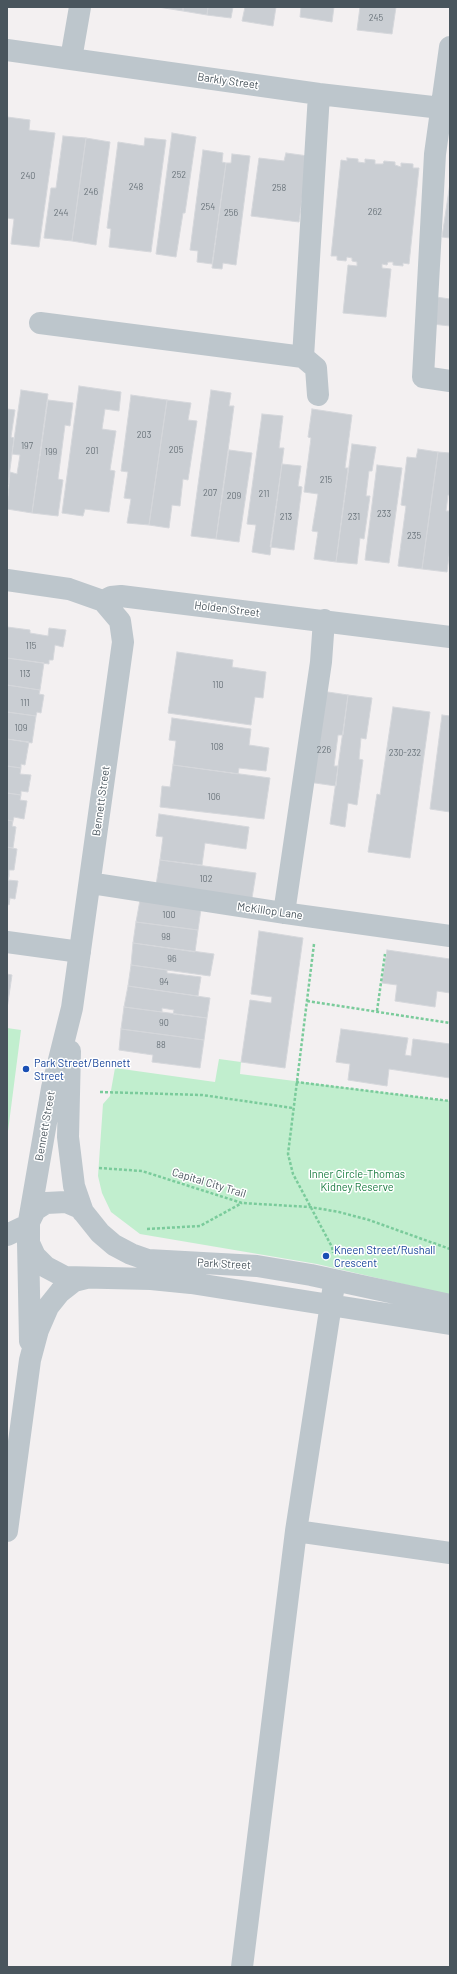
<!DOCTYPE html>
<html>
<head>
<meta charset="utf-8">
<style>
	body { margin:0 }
	#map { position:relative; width:457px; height:1974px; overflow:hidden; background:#f3f0f1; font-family:Barlow,sans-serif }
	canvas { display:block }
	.frame { position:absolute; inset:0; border:8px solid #49555d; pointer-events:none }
</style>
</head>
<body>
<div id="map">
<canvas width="457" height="1974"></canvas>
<div class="frame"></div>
</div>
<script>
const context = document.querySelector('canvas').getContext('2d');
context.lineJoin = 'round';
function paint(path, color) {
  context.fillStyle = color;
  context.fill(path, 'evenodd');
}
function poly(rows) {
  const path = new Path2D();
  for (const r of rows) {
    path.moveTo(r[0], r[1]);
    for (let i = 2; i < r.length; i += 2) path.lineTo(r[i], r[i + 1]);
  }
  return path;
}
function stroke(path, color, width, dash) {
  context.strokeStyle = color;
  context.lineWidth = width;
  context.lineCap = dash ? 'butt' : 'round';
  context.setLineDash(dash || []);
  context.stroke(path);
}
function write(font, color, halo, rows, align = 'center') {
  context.font = font + ' Barlow,sans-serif';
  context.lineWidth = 3;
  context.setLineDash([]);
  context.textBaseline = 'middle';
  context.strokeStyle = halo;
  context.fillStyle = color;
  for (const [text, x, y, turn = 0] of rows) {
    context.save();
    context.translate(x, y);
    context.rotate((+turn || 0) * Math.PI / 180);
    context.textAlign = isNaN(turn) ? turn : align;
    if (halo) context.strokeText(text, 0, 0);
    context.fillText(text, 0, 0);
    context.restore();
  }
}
const green = poly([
	[7,1028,21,1030,7,1139],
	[219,1059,241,1062,240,1074,450,1101,450,1295,317,1264,140,1234,111,1212,102,1193,98,1176,103,1104,110,1096,115,1068,215,1082]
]);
const building = poly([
	[158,7,183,7,183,11,158,7],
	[183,7,208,7,207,15,183,11,183,7],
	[208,7,233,7,231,18,207,15,208,7],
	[245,7,276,7,273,26,242,21,245,7],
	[301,7,334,7,332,22,300,17,301,7],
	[360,7,396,7,392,34,357,30,360,7],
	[7,117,30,120,29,130,55,133,39,247,11,244,14,219,7,218,7,117],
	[172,133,196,137,185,213,183,213,176,257,156,254,172,133],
	[63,136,86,138,72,241,44,238,51,188,56,188,63,136],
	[86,138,110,142,96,245,72,241,86,138],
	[145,138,166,140,151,252,109,247,111,229,107,228,118,142,144,146,145,138],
	[203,150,223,153,222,162,226,163,212,264,197,262,198,251,190,250,203,150],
	[286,153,308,156,299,222,251,216,259,158,284,161,286,153],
	[232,154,250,156,236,265,223,263,222,269,212,268,226,163,231,163,232,154],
	[347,158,358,159,358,162,365,163,365,159,375,160,375,164,383,164,384,161,395,162,395,165,401,167,401,163,413,164,413,168,419,168,409,264,403,263,403,266,393,265,393,262,388,262,387,265,382,264,382,268,391,269,386,317,343,313,348,265,357,266,357,262,352,261,352,258,347,257,346,261,337,260,337,256,331,256,341,160,347,161,347,158],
	[450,183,450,238,442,237,450,183],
	[436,297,450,299,450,326,432,324,436,297],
	[79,386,121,392,119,411,105,409,102,429,116,431,110,470,115,471,109,512,85,509,83,516,62,513,79,386],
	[21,390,48,394,32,513,7,509,10,472,17,474,20,455,12,454,21,390],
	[211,390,231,393,229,406,234,406,216,539,191,536,211,390],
	[131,395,167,400,149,525,127,523,131,499,124,498,128,472,121,471,131,395],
	[48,400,73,403,70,426,65,425,58,479,63,480,58,516,32,513,48,400],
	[167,400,191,403,188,420,197,421,188,480,183,479,180,506,172,505,169,528,149,525,167,400],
	[7,409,15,410,11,437,14,438,8,485,7,409],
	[312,409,352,415,345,468,348,468,336,562,314,559,318,532,312,531,318,494,304,492,311,438,308,437,312,409],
	[262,414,283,416,279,448,284,448,270,555,252,552,256,525,247,524,262,414],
	[352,444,376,447,372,471,369,471,366,496,370,496,364,539,360,538,357,564,336,562,352,444],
	[418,449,438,452,422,569,398,566,406,506,401,505,407,457,416,458,418,449],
	[229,450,252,453,239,542,216,539,229,450],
	[438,452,450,453,450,495,448,495,446,511,450,511,450,548,447,572,422,569,438,452],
	[282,464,301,466,298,486,302,487,294,550,270,547,282,464],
	[377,465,402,468,389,563,365,560,377,465],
	[7,627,30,630,30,633,48,636,49,628,66,630,63,647,55,645,53,660,49,660,49,664,7,658,7,627],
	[177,652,233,660,232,667,266,672,263,698,255,697,251,725,168,713,177,652],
	[7,658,44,663,40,690,7,685,7,658],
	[7,685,40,690,39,694,44,695,41,713,37,712,36,716,7,712,7,685],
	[321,691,348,695,343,735,338,735,334,766,338,766,336,786,308,782,321,691],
	[348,695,372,698,366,739,361,738,359,759,363,760,357,805,348,803,345,827,330,824,348,695],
	[393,707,430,712,410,858,368,852,377,794,380,795,393,707],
	[7,712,36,716,32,743,7,739,7,712],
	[442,715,450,716,450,812,430,809,442,715],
	[172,718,251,729,249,745,269,748,266,771,239,768,238,774,173,765,176,741,169,740,172,718],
	[7,739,29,742,25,765,21,764,21,768,7,766,7,739],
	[173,765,270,778,264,819,160,807,162,786,170,787,173,765],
	[7,766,21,768,20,774,31,775,28,792,21,791,21,795,7,793,7,766],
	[7,793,21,795,20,800,27,801,24,819,14,817,13,821,7,820,7,793],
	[159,814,249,827,246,849,205,843,202,865,160,860,163,837,156,836,159,814],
	[7,820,13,821,12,826,16,827,13,848,7,847,7,820],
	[7,847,17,849,14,870,9,870,9,876,7,876,7,847],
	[160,860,256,873,252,898,156,885,160,860],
	[7,876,9,876,8,880,18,881,15,899,10,898,9,905,7,904,7,876],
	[140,900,201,909,198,930,136,922,140,900],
	[136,922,198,930,195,952,133,943,136,922],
	[259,931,303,938,285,1068,241,1062,250,1000,271,1003,272,997,251,994,259,931],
	[133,943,214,954,210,976,131,965,133,943],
	[387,950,450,959,450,993,437,991,435,1007,395,1001,397,985,382,983,387,950],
	[131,965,167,970,167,973,201,977,198,996,128,986,131,965],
	[7,974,12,975,7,1009,7,974],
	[128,986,210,998,207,1018,173,1014,174,1010,162,1008,162,1012,124,1007,128,986],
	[124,1007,207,1018,204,1040,121,1029,124,1007],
	[121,1029,204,1040,200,1068,152,1062,153,1055,119,1050,121,1029],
	[341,1029,408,1038,405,1055,411,1056,413,1039,450,1044,450,1078,389,1069,387,1086,348,1080,350,1064,336,1062,341,1029]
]);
const path = poly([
	[314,944,288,1154,293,1174,332,1247,333,1253],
	[307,1001,450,1023],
	[377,1011,385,954],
	[296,1082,450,1101],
	[100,1092,202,1095,293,1108],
	[99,1168,142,1171,242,1203,310,1207,339,1212,369,1220,450,1249],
	[147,1229,200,1226,242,1203]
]);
const minor = poly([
	[450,47,435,154,423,377,450,381],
	[7,50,319,94,450,109],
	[71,59,80,7],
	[40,323,303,357,319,94],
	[303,357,316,368,318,395],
	[7,580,69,589,103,601,111,597,121,596,450,637],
	[90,883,284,913,450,936],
	[284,913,321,662,324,620],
	[7,942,80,952],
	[70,1051,68,1137,74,1186,83,1212],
	[29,1221,52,1088,72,1008,123,642,120,621,103,601],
	[7,1235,28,1225],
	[28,1242,30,1341],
	[450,1305,311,1275,257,1266,148,1260,131,1254,114,1245,100,1233,80,1208,66,1202,46,1203,35,1210,29,1222,29,1243,35,1256,46,1267,65,1277,151,1279,191,1283,450,1324],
	[7,1531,30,1360,38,1330,48,1307,60,1292,74,1281,86,1278],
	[296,1531,450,1553],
	[242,1967,296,1531,333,1291]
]);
const markers = [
	[26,1069,4,"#1a4fb4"],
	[326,1256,4,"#1a4fb4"]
];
const numberNames = [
	["245",376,18],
	["252",179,175],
	["240",28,176],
	["248",136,187],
	["258",279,188],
	["246",91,192],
	["254",208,207],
	["262",375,212],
	["244",61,213],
	["256",231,213],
	["203",144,435],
	["197",27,446],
	["205",176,450],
	["201",92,451],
	["199",51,452],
	["215",326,480],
	["207",210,493],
	["211",264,494],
	["209",234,496],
	["233",384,514],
	["213",286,517],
	["231",354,517],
	["235",414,536],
	["115",31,646],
	["113",25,674],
	["110",218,685],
	["111",25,703],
	["109",21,728],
	["108",217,747],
	["226",324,750],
	["230-232",405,753],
	["106",214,797],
	["102",206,879],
	["100",169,915],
	["98",166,937],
	["96",172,959],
	["94",164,982],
	["90",164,1023],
	["88",161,1045]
];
const streetNames = [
	["Barkly Street",228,81,8],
	["Holden Street",227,609,7],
	["Bennett Street",101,801,-82],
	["McKillop Lane",270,911,8],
	["Bennett Street",45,1126,-80],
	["Capital City Trail",209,1183,17],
	["Park Street",224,1264,3]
];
const transitNames = [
	["Park Street/Bennett",34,1063],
	["Street",34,1076],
	["Kneen Street/Rushall",334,1250],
	["Crescent",334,1263]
];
const parkNames = [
	["Inner Circle-Thomas",357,1174],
	["Kidney Reserve",357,1187]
];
paint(green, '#c1eece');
paint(building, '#caced3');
stroke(building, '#d5d7db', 1);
stroke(path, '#7acb9b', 2.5, [3, 2]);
stroke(minor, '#bdc6cc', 22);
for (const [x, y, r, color] of markers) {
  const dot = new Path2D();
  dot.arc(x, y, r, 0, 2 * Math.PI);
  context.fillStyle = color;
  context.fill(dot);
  stroke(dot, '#fff', 1.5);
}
write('9px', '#69737a', null, numberNames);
write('11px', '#49555d', '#fff', streetNames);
write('11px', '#164399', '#fff', transitNames, 'left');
write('11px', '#1b7d42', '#fff', parkNames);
</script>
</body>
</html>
